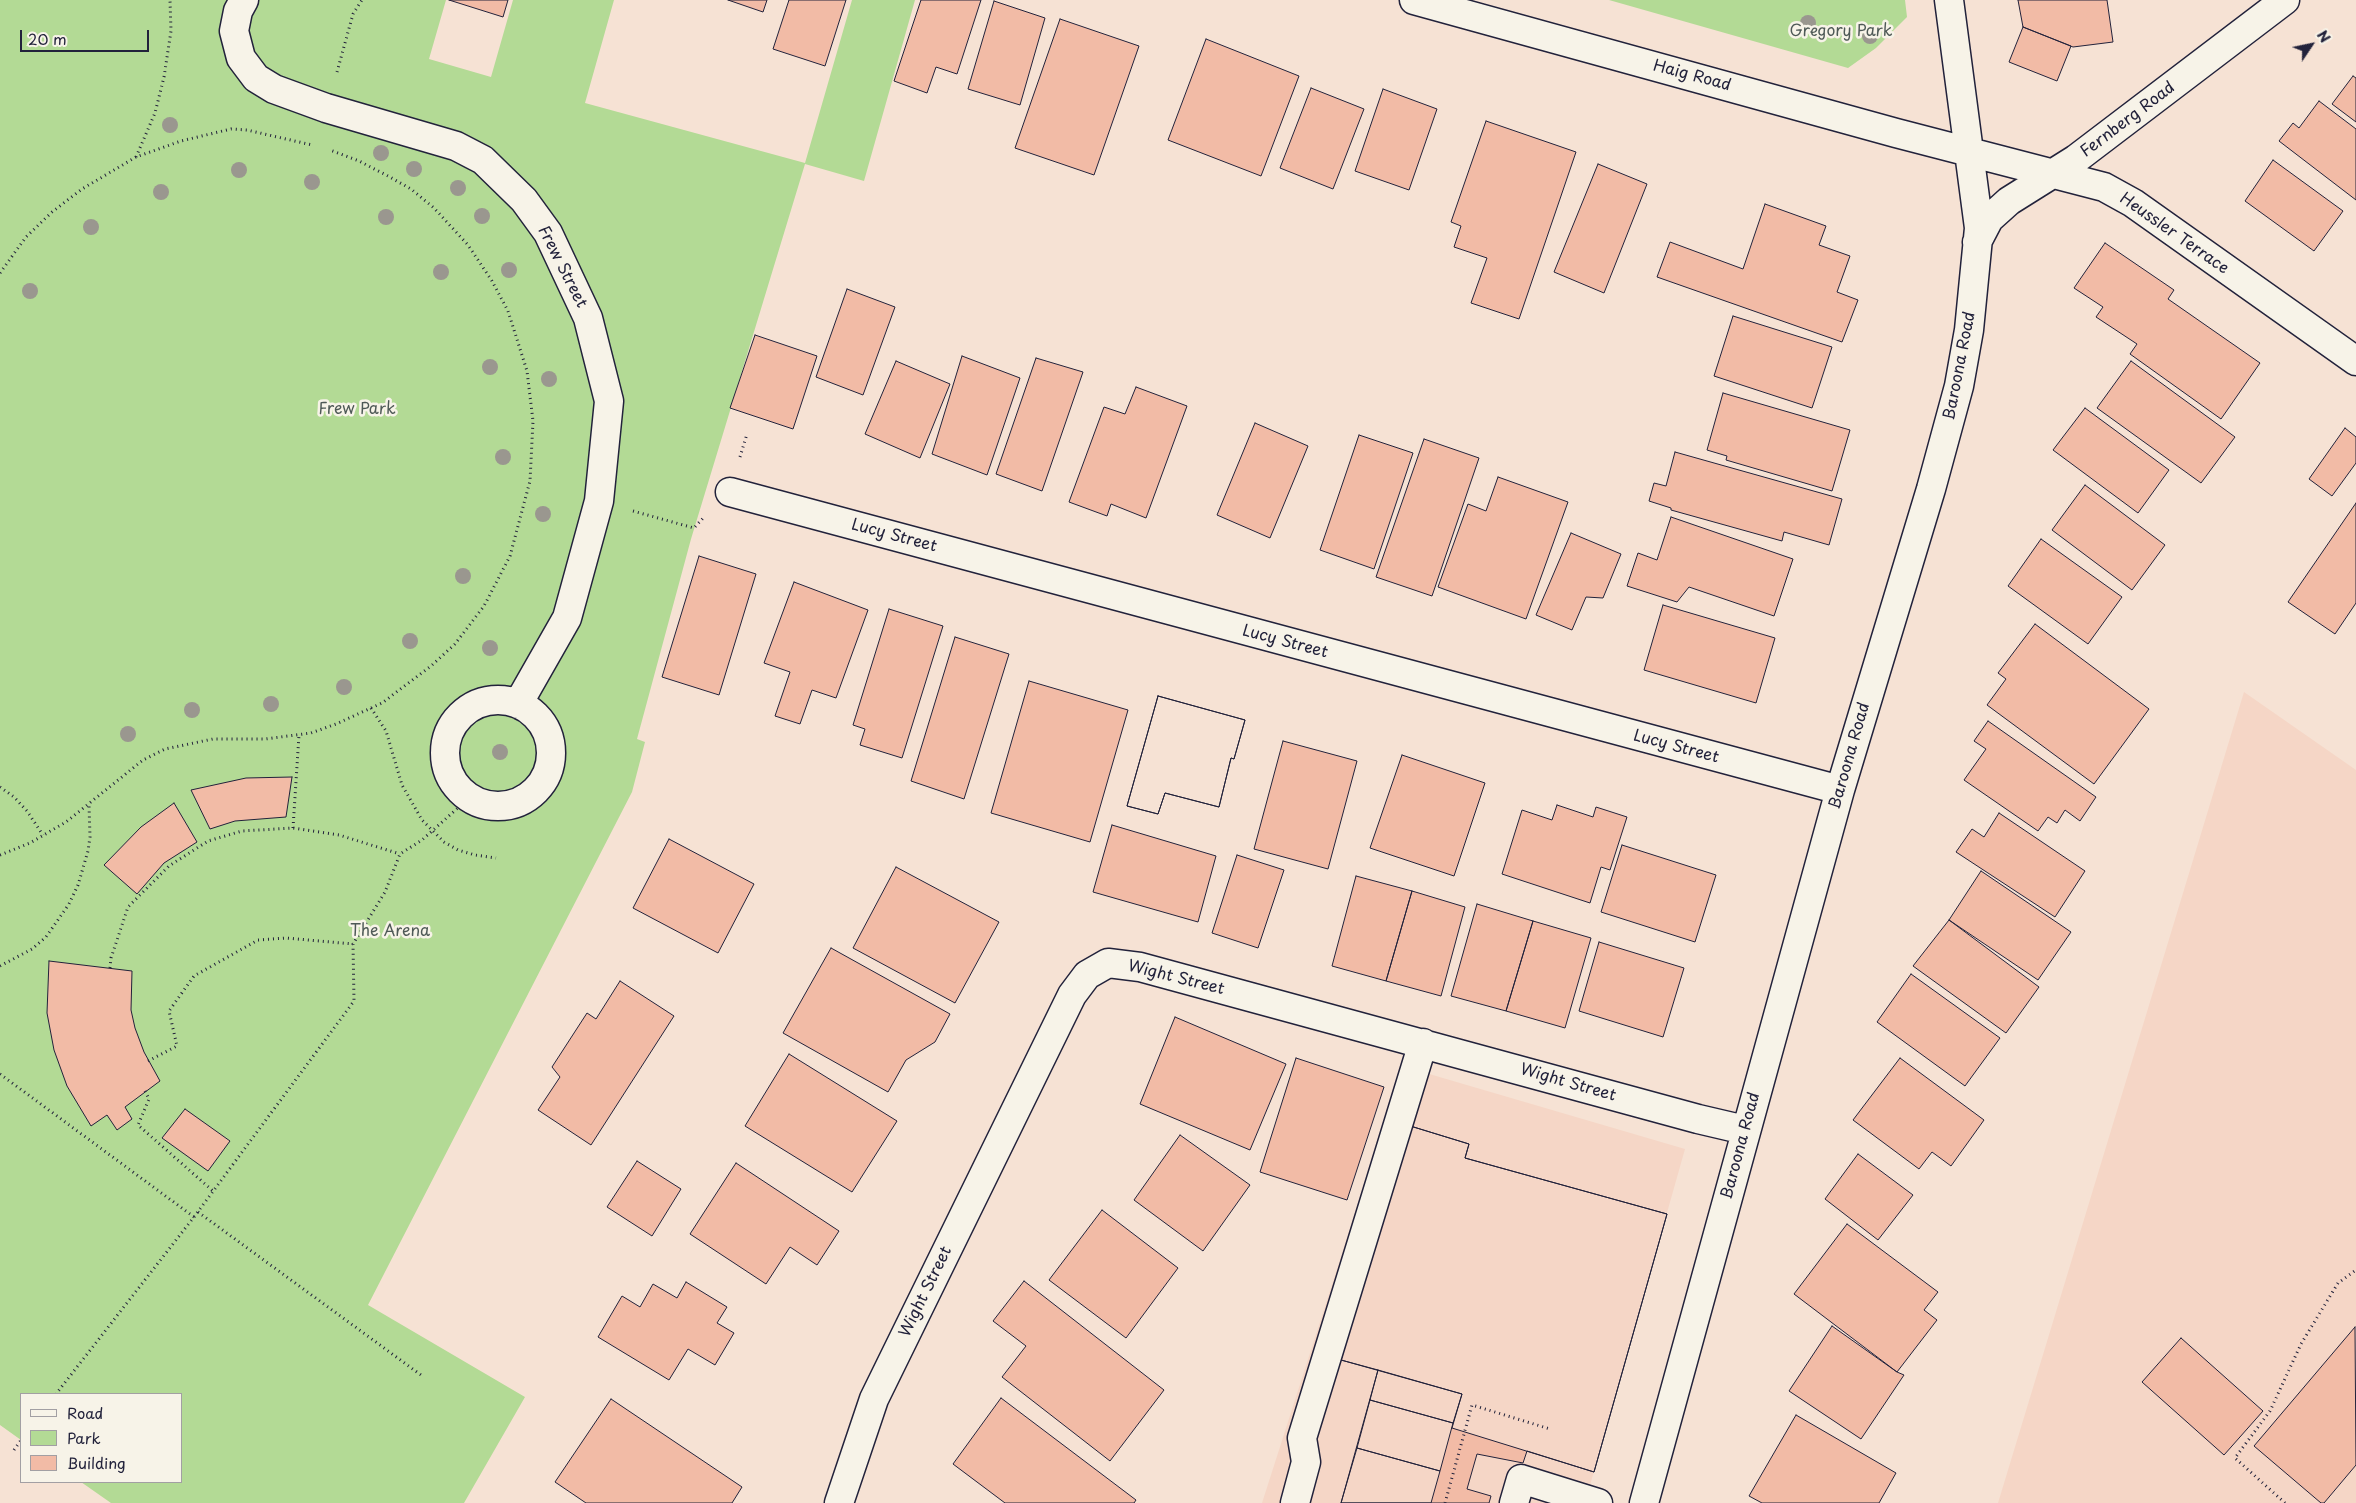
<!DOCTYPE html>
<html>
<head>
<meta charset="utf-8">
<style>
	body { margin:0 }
	#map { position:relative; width:2356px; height:1503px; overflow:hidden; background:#f6e2d4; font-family:"Playpen Sans",sans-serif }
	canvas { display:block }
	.legend { position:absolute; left:20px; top:1393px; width:162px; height:90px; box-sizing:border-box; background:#f7f3e8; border:1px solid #a29fa3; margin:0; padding:6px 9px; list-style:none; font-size:15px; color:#22223b }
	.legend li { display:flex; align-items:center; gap:10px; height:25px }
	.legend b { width:25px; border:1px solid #a29fa3 }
	.north { position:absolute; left:2286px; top:20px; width:50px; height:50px; -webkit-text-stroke:4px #f7f3e8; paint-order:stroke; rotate:56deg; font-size:14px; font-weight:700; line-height:20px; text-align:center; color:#22223b }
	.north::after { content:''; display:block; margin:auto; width:18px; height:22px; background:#22223b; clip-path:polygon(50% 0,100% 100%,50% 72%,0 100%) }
	.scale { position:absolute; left:20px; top:30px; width:129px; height:22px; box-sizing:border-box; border:2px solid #22223b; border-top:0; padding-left:6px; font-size:15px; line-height:18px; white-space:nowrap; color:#22223b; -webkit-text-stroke:4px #f7f3e8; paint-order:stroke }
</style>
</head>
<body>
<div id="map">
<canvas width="2356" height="1503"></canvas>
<ul class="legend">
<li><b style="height:6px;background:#f7f3e8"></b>Road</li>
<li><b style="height:14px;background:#b3da95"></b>Park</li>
<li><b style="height:14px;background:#f2bba6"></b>Building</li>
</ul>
<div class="north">N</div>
<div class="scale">20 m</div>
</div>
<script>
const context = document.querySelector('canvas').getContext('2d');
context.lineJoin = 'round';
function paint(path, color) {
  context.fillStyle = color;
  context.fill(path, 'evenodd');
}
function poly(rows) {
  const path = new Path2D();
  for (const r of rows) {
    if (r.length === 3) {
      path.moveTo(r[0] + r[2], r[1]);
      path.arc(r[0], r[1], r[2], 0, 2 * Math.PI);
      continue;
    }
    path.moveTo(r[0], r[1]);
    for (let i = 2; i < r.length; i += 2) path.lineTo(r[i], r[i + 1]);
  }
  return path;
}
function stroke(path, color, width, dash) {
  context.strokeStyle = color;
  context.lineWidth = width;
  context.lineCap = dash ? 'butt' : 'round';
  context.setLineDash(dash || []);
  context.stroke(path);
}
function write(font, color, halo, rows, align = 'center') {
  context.font = font + ' "Playpen Sans",sans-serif';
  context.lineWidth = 5;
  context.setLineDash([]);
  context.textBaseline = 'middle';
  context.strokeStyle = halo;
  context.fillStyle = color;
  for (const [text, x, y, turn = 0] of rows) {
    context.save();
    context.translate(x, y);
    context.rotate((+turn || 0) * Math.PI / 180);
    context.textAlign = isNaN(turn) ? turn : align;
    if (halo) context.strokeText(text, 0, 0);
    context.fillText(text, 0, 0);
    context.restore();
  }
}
const built = poly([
	[2244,692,2356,770,2356,1503,1998,1503],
	[1402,1066,1685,1149,1585,1503,1262,1503]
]);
const green = poly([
	[0,0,446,0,429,59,491,77,513,0,614,0,585,103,805,163,852,0,915,0,864,181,805,164,691,539,637,739,645,742,632,792,368,1305,525,1397,464,1503,111,1503,81,1482,181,1482,181,1394,21,1394,21,1440,0,1425],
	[1609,0,1905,0,1907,17,1876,48,1848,68]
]);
const building = poly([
	[449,0,508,0,503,17,449,0],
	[728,0,767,0,763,12,728,0],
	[789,0,846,0,825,66,773,49,789,0],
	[921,0,981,0,957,74,936,67,927,93,894,81,921,0],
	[2018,0,2107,0,2113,42,2073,47,2023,27,2018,0],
	[994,1,1045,18,1020,105,968,89,994,1],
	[1060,19,1139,46,1094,175,1015,148,1060,19],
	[2023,27,2071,46,2057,81,2009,62,2023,27],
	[1206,39,1299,76,1261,176,1168,140,1206,39],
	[2353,76,2356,78,2356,122,2332,104,2353,76],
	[1311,88,1364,109,1333,189,1280,168,1311,88],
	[1383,89,1437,109,1409,190,1355,171,1383,89],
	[2319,101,2356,129,2356,200,2279,141,2293,123,2299,128,2319,101],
	[1486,121,1576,152,1519,319,1471,303,1487,258,1454,247,1461,226,1451,222,1486,121],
	[2273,160,2343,211,2314,251,2245,201,2273,160],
	[1598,164,1647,184,1604,293,1554,272,1598,164],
	[1765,204,1826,226,1819,245,1850,256,1837,292,1858,300,1842,342,1657,277,1670,242,1743,269,1765,204],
	[2105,243,2174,290,2168,299,2260,363,2221,419,2130,354,2137,344,2096,317,2103,307,2074,288,2105,243],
	[847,289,895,307,863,395,816,377,847,289],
	[1733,316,1832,347,1812,408,1714,376,1733,316],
	[755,335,817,356,793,429,730,408,755,335],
	[962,356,1020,378,987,475,932,454,962,356],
	[1036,358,1083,372,1042,491,996,474,1036,358],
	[896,361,950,384,920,458,865,434,896,361],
	[2131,361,2235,437,2201,483,2097,408,2131,361],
	[1136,387,1187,406,1146,518,1111,504,1107,516,1069,502,1104,407,1125,414,1136,387],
	[1723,393,1850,430,1832,491,1726,460,1727,456,1707,450,1723,393],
	[2085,408,2169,470,2138,513,2053,450,2085,408],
	[1255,423,1308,446,1270,538,1217,515,1255,423],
	[2345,428,2356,437,2356,463,2332,496,2309,479,2345,428],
	[1359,435,1413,453,1374,569,1320,550,1359,435],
	[1424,439,1479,458,1432,596,1376,577,1424,439],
	[1675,452,1842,499,1829,545,1784,532,1782,541,1671,510,1671,508,1649,501,1654,483,1666,486,1675,452],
	[1498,477,1568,502,1526,619,1438,587,1468,504,1486,511,1498,477],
	[2085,485,2165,545,2132,590,2052,530,2085,485],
	[2356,503,2356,603,2335,634,2288,602,2356,503],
	[1671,517,1793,559,1774,616,1689,587,1677,602,1627,586,1638,553,1657,560,1671,517],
	[1571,533,1621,554,1603,598,1586,597,1572,630,1536,615,1571,533],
	[2041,539,2122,597,2088,644,2008,586,2041,539],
	[699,556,756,574,719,695,662,677,699,556],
	[794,582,868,610,836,698,812,690,800,724,775,716,790,672,764,663,794,582],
	[1663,605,1775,638,1756,703,1644,670,1663,605],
	[889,609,943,626,902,758,860,745,865,729,853,725,889,609],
	[2035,624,2149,709,2094,784,1987,705,2006,679,1998,673,2035,624],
	[955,637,1009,654,964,799,911,781,955,637],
	[1029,681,1128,710,1090,842,991,813,1029,681],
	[1158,696,1245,720,1234,759,1231,758,1219,807,1165,793,1158,814,1127,806,1158,696],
	[1158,696,1245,720,1234,759,1231,758,1219,807,1165,793,1158,814,1127,806,1158,696],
	[1988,721,2096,797,2080,821,2065,810,2057,823,2048,817,2038,831,1964,780,1986,749,1974,741,1988,721],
	[1283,741,1357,761,1328,869,1254,849,1283,741],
	[1402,755,1485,783,1454,876,1370,848,1402,755],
	[292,777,286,817,235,821,210,829,191,790,246,778,292,777],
	[174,803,197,842,164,863,137,894,104,865,141,827,174,803],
	[1557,805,1593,817,1596,807,1627,817,1610,870,1601,867,1590,903,1502,874,1522,810,1552,820,1557,805],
	[1999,813,2085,871,2055,917,1956,852,1972,829,1984,837,1999,813],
	[1112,825,1216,856,1198,922,1093,892,1112,825],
	[669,839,754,884,718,953,633,908,669,839],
	[1622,845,1716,875,1695,942,1601,912,1622,845],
	[1237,855,1284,870,1258,948,1212,933,1237,855],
	[896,867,999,922,955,1003,853,948,896,867],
	[1981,871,2071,932,2038,980,1949,920,1981,871],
	[1356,876,1412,891,1386,981,1332,966,1356,876],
	[1412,891,1465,907,1441,996,1386,981,1412,891],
	[1477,904,1533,921,1506,1011,1451,996,1477,904],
	[1949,920,2039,987,2006,1033,1913,966,1949,920],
	[1533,921,1591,938,1565,1028,1506,1011,1533,921],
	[1599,942,1684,968,1663,1037,1579,1011,1599,942],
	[831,948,950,1014,935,1042,906,1060,888,1092,783,1033,831,948],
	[49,961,132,971,131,1010,135,1028,144,1052,160,1081,125,1107,132,1119,117,1130,107,1115,91,1126,67,1086,54,1050,47,1013,49,961],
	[1911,974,2000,1038,1965,1086,1877,1022,1911,974],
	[620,981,674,1016,591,1145,538,1110,560,1077,552,1067,587,1013,596,1019,620,981],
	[1175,1017,1286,1064,1250,1150,1140,1104,1175,1017],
	[789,1054,897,1121,852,1192,745,1126,789,1054],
	[1296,1058,1384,1087,1347,1200,1260,1172,1296,1058],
	[1900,1058,1984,1120,1951,1166,1932,1152,1919,1169,1853,1120,1900,1058],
	[185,1109,230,1141,208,1171,162,1138,185,1109],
	[1407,1125,1469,1144,1465,1158,1667,1214,1594,1472,1527,1451,1523,1463,1477,1454,1467,1489,1491,1496,1489,1503,1341,1503,1378,1370,1341,1360,1407,1125],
	[1407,1125,1469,1144,1465,1158,1667,1214,1594,1472,1452,1428,1462,1394,1341,1360,1407,1125],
	[1180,1135,1250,1185,1203,1251,1134,1200,1180,1135],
	[1858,1154,1913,1195,1878,1240,1825,1199,1858,1154],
	[637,1161,681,1189,652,1236,607,1207,637,1161],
	[736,1163,839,1231,817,1265,790,1247,766,1284,690,1234,736,1163],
	[1102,1210,1178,1268,1126,1338,1049,1280,1102,1210],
	[1847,1224,1938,1292,1924,1310,1937,1320,1897,1372,1794,1294,1847,1224],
	[1024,1281,1164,1390,1110,1461,1002,1377,1026,1346,993,1321,1024,1281],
	[686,1282,727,1307,717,1323,734,1333,715,1365,688,1349,669,1380,598,1337,622,1296,640,1307,653,1284,677,1298,686,1282],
	[1832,1326,1897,1372,1904,1375,1861,1439,1789,1391,1832,1326],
	[2355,1327,2356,1465,2324,1503,2321,1503,2254,1446,2355,1327],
	[2181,1338,2263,1411,2224,1455,2142,1382,2181,1338],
	[1378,1370,1462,1394,1453,1423,1370,1400,1378,1370],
	[1001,1398,1136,1500,1134,1503,1005,1503,953,1464,1001,1398],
	[611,1399,742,1487,732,1503,586,1503,555,1482,611,1399],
	[1370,1400,1453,1423,1440,1471,1357,1448,1370,1400],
	[1796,1415,1896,1473,1879,1503,1762,1503,1749,1496,1796,1415],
	[1357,1448,1440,1471,1431,1503,1341,1503,1357,1448]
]);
const path = poly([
	[337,72,353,14,362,0],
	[136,157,155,113,164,77,171,31,170,0],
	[0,273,26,237,52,212,82,189,136,157,181,141,231,129,247,130,312,145],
	[740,457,747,434],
	[633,511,694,528,705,516],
	[371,708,386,731,402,785,422,820,444,842,458,850,475,855,496,858],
	[0,787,14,797,27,811,43,835],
	[293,828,299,735],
	[0,855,30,843,66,822,143,760,165,749,213,739,265,739,311,733,336,724,382,703,431,666,455,644,484,606,510,556,530,481,533,421,527,371,508,311,492,281,468,245,434,208,411,189,388,176,359,161,330,150],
	[0,966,32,949,46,937,69,904,78,885,88,851,90,837,89,805],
	[110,968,111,958,128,907,169,866,208,841,242,831,293,828,339,835,400,854],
	[148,1061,177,1046,169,1011,194,976,258,940,286,938,353,944],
	[0,1074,194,1217,56,1394],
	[145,1091,149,1099,138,1125,213,1191],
	[198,1212,421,1375],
	[194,1217,354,1001,353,944,385,892,400,854,422,840,469,798],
	[14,1450,21,1440],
	[1445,1503,1472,1405,1550,1429],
	[2285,1503,2235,1458,2270,1411,2301,1344,2338,1283,2356,1270]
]);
const minor = poly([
	[244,0,238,11,234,31,241,58,256,78,274,89,326,108,456,146,483,160,524,200,548,233,588,318,609,401,599,501,567,618,518,704],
	[1414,0,1896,133,2104,187,2133,203,2356,361],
	[1977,242,1989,219,2009,201,2076,159,2285,0],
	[730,492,1840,790],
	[498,753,53],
	[839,1503,874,1399,1072,995,1087,975,1108,963,1140,967,1698,1119,1745,1130],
	[1295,1503,1306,1462,1302,1438,1423,1043],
	[1514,1503,1521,1479,1598,1503],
	[1644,1503,1840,790,1931,489,1959,386,1969,330,1979,228,1949,0]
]);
const trees = [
	[1808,23],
	[1870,36],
	[170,125],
	[381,153],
	[414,169],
	[239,170],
	[312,182],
	[458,188],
	[161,192],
	[482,216],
	[386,217],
	[91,227],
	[509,270],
	[441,272],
	[30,291],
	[490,367],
	[549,379],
	[503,457],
	[543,514],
	[463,576],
	[410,641],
	[490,648],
	[344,687],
	[271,704],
	[192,710],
	[128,734],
	[500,752]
];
const parkNames = [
	["Gregory Park",1841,32],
	["Frew Park",357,410],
	["The Arena",390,932]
];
const streetNames = [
	["Haig Road",1692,76,15],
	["Fernberg Road",2128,120,-37],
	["Heussler Terrace",2174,234,35],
	["Frew Street",562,267,63],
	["Baroona Road",1960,366,-79],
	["Lucy Street",894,536,15],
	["Lucy Street",1285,642,15],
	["Lucy Street",1676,747,15],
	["Baroona Road",1850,756,-74],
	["Wight Street",1176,978,14],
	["Wight Street",1568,1083,16],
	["Baroona Road",1741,1146,-75],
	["Wight Street",926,1292,-64]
];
paint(built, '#f5d6c6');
paint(green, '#b3da95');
paint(building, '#f2bba6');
stroke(building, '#22223b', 1);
stroke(minor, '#22223b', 31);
stroke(path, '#22223b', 3, [1, 4]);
stroke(minor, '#f7f3e8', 28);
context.fillStyle = '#9a978f';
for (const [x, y] of trees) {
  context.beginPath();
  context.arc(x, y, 8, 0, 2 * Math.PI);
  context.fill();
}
write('16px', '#4e5956', '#f7f3e8', parkNames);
write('16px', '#22223b', '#f7f3e8', streetNames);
</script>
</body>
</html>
